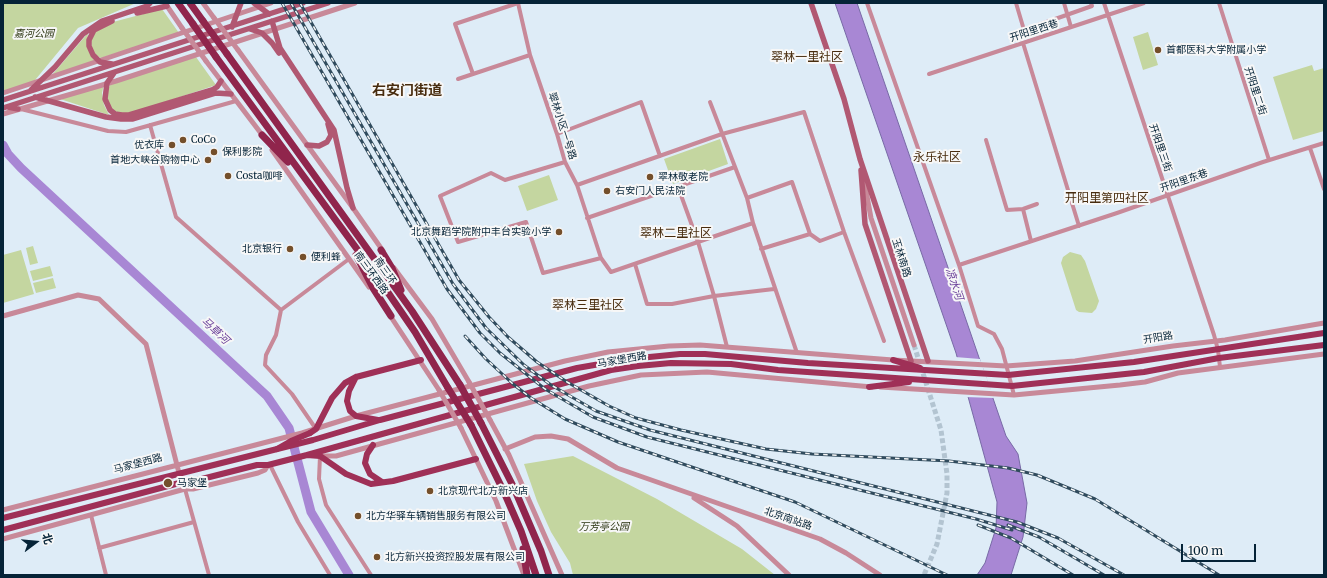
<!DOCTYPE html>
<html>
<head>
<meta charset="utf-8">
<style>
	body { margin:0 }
	#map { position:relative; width:1327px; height:578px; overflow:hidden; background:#deecf7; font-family:Merriweather,"Noto Sans SC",serif }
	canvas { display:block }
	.frame { position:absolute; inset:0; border:4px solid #052337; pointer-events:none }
	.north { position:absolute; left:16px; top:522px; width:40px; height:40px; -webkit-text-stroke:3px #f7f7f7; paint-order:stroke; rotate:74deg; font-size:11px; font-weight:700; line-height:16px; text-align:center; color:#052337 }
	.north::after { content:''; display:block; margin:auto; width:14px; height:18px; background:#052337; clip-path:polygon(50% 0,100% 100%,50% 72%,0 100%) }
	.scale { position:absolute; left:1181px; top:544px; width:75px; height:18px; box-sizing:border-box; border:2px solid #052337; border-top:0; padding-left:5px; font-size:12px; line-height:14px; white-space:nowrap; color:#052337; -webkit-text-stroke:3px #f7f7f7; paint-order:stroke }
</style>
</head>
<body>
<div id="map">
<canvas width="1327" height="578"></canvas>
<div class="frame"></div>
<div class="north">北</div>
<div class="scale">100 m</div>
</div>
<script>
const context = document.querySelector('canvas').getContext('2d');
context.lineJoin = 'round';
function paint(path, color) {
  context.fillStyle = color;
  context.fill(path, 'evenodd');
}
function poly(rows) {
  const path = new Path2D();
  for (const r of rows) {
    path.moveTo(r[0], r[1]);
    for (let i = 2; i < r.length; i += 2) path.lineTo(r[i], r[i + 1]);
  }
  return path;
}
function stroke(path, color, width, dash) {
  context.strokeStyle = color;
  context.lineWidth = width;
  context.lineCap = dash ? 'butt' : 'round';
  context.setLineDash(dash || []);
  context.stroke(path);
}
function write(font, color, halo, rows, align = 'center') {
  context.font = font + ' Merriweather,"Noto Sans SC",serif';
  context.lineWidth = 4;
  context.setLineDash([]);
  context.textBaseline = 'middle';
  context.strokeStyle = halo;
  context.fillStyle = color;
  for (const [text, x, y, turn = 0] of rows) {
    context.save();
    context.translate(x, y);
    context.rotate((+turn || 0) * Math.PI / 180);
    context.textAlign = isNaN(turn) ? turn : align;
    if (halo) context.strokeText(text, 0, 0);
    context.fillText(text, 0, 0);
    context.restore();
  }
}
const green = poly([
	[3,3,136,3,78,28,31,85,3,91],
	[162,9,179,33,101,58,97,56,92,50,91,40,95,31,113,22],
	[1148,32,1158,65,1143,70,1133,37],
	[88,33,87,45,96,61,52,75],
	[196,57,216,85,129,114,121,113,111,110,106,99,107,90,111,84],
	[1312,65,1314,71,1324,68,1324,131,1293,140,1273,77],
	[104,84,102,93,104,105,109,115,60,99],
	[720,139,728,164,673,184,664,159],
	[549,175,558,200,527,211,518,186],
	[33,246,38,263,30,265,26,248],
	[21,250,34,294,3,303,3,255],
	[1070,252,1081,255,1085,261,1099,301,1096,309,1092,313,1079,312,1076,310,1061,263,1063,257],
	[50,266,53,276,33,281,30,271],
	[53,278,56,288,36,293,33,283],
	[573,456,657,499,742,549,775,575,573,575,570,563,551,532,537,501,524,464]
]);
const water = poly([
	[835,3,857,3,1006,436,1018,454,1027,503,1023,537,1011,575,977,575,985,563,996,528,997,502,956,353,835,3]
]);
const pier = poly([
	[955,357,980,359,994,398,965,397]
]);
const river = poly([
	[3,145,8,154,21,168,267,396,289,428,311,512,349,575]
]);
const tertiaryTunnel = poly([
	[914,345,941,430,947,474,947,493,937,544,924,575]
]);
const minor = poly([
	[518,3,530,55,557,134,565,162,577,185,601,258,611,272,753,223],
	[867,3,959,265,978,326,994,334,1002,349,1014,395],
	[1016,3,1024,30,1092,6,1091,3],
	[1064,3,1071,27],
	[1104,3,1214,335,1218,350,1220,367],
	[1219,3,1269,160],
	[1023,43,1079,226],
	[473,74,455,24,518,3],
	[929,74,1144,3],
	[458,79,530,55],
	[710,102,747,198,753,223,797,353],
	[21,109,108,131,126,132,236,101],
	[150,125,176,217,281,310,349,259],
	[557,134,641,102,660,156],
	[986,140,1007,210,1023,209,1037,204],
	[1310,148,1324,189],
	[565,162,505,180,491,173,440,196,458,242,526,222,543,273,601,258],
	[577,185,722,134,804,112,844,232,884,341],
	[747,198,792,182,810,234,820,241,844,232],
	[1023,209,1031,241],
	[587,218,735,167],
	[761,249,810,234],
	[635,264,647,304,672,304,714,296,698,242,678,187],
	[959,265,1117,213,1263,162,1324,143],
	[281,310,276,335,266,355,265,365,292,394,316,429],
	[727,347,714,296,774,289],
	[320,456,319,479,326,505,371,575],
	[270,465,298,522,330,575],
	[183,482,209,575],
	[91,515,106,575],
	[99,548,194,522]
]);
const tertiary = poly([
	[165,3,182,28],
	[203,3,214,18],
	[238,50,353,208,383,251],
	[206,61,263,136],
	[3,93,271,3],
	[3,114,116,81,355,3],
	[272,150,369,287],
	[864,180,871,218,914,345],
	[394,268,432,319,469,382],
	[389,314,439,390],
	[3,316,78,295,99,299,146,344,179,473],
	[880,387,1014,395,1120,385,1145,382,1178,373,1324,354],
	[490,420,509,455,562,575],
	[461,428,496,501,524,575],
	[505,449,535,437,551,436,568,439,617,468,820,539,846,553,880,575],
	[320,456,336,456,589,386,641,375,707,372,872,387],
	[694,498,737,526,789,575],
	[3,510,302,433,356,416,565,361,608,352,669,346,700,345,893,360,1006,366,1075,361,1173,346,1225,340,1324,323],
	[3,539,185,489,193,489,258,473,265,470,268,465]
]);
const secondary = poly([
	[254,3,269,14],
	[811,3,844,99,860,159,928,361],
	[137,13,167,6],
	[112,21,94,30,89,40,89,46,93,55,100,62,112,64],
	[272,21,280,48,334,130,347,188,353,208],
	[232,27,241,3],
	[250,29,262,33,272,43,279,53],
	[114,73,107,83,105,99,110,110,115,114,122,115,129,115,212,90,217,87,221,81],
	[31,90,55,67,83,34,102,21,147,6,150,3],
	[35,97,106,117,121,119,133,119,216,93,231,94],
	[3,100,303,3],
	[8,107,18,109],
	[3,108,328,3],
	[307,145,319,146,327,142,331,135,328,124],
	[861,170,865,224,911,361]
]);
const primary = poly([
	[893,360,920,368],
	[356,377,349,391,347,401,350,411,356,416,378,420],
	[869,387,909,382],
	[310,433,316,429,332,398,345,383,356,377,421,360],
	[373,445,367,454,365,463,370,474,382,482],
	[307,455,611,370,638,366,671,363,731,364,778,370,1012,386,1144,372,1219,358,1324,345],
	[3,518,313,440,380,420,577,368,629,359,680,354,705,354,808,363,1008,375,1134,362,1324,333],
	[3,530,183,482,190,482,257,465,268,465,307,455,320,456,346,474,371,484,393,481,476,459]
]);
const trunk = poly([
	[178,3,193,24],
	[190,3,203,21],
	[227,54,412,311,460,385],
	[216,57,376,275,415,332,448,388],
	[262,135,288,162],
	[381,250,392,268,401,290],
	[356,255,373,288,391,316],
	[481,423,514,488,541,551,549,575],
	[471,425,504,492,521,531,536,575],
	[523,549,527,575]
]);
const rail = poly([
	[282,3,447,289,480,333,500,353,545,389,593,417,647,437,976,519,1012,530],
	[291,3,453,284,486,328,524,365,551,385,596,411,650,430,1017,522,1058,538,1124,575],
	[300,3,459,280,489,317,508,337,537,362,567,382,609,406,636,418,681,430,766,449,812,454,949,461,1008,468,1037,475,1095,499,1219,575],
	[465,336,486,359,513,384,531,398,565,419,618,442,795,502,947,575],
	[978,525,1011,538,1073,575],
	[1008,525,1039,537,1104,575]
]);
const tertiaryBridge = poly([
	[214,18,238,50],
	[182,28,206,61],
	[469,382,490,420],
	[439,390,461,428]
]);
const primaryBridge = poly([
	[277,449,291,441,310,433]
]);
const trunkBridge = poly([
	[203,21,227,54],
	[193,24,216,57],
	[460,385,481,423],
	[448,388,471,425]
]);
const markers = [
	[1158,50,4,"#744f2b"],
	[183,140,4,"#744f2b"],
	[172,145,4,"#744f2b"],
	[214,152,4,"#744f2b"],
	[208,160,4,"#744f2b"],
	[228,176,4,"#744f2b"],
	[650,177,4,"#744f2b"],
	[607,191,4,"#744f2b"],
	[559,232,4,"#744f2b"],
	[290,249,4,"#744f2b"],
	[303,257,4,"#744f2b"],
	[168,483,5,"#744f2b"],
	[430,491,4,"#744f2b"],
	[358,516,4,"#744f2b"],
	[377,557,4,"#744f2b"]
];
const streetNames = [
	["开阳里西巷",1034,31,-18],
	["开阳里二街",1255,91,72],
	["翠林小区一号路",562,126,72],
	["开阳里三街",1160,148,71],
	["开阳里东巷",1184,181,-19],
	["玉林南路",901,258,72],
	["南三环",385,271,55],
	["南三环西路",371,273,54],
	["开阳路",1158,338,-9],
	["马家堡西路",622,360,-10],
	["马家堡西路",138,464,-15],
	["北京南站路",788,519,19]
];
const parkNames = [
	["嘉河公园",34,34],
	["万芳亭公园",604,527]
];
const poiNames = [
	["首都医科大学附属小学",1166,50],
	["CoCo",191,140],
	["优衣库",164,145,"right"],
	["保利影院",222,152],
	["首地大峡谷购物中心",200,160,"right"],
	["Costa咖啡",236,176],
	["翠林敬老院",658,177],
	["右安门人民法院",615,191],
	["北京舞蹈学院附中丰台实验小学",551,232,"right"],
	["北京银行",282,249,"right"],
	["便利蜂",311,257],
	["马家堡",177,483],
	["北京现代北方新兴店",438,491],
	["北方华驿车辆销售服务有限公司",366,516],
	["北方新兴投资控股发展有限公司",385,557]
];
const waterNames = [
	["凉水河",954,284,71],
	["马草河",215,331,43]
];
const quarterNames = [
	["翠林一里社区",807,58],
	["永乐社区",937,158],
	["开阳里第四社区",1107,199],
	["翠林二里社区",676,234],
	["翠林三里社区",588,306]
];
const districtNames = [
	["右安门街道",407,91]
];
paint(green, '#c4d6a0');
paint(water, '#a887d4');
stroke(water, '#7769a5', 1);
paint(pier, '#deecf7');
stroke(river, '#a887d4', 9);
stroke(tertiaryTunnel, '#b3c4d1', 5, [5, 2.5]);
stroke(minor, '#c88999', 4);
stroke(tertiary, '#c88999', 5);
stroke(secondary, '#b15872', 5.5);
stroke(primary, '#9f3057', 6);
stroke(trunk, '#90254c', 7);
stroke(rail, '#304b5d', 3);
stroke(rail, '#f7f7f7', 1.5, [4.5]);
stroke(tertiaryBridge, '#c88999', 5);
stroke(primaryBridge, '#9f3057', 6);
stroke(trunkBridge, '#90254c', 7);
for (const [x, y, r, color] of markers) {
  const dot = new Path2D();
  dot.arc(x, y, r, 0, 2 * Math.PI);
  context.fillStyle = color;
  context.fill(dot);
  stroke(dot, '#f7f7f7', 1.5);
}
write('10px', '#052337', '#f7f7f7', streetNames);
write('italic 10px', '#2a3410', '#f7f7f7', parkNames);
write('10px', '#052337', '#f7f7f7', poiNames, 'left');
write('italic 11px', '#683d98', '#f7f7f7', waterNames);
write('12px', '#482c0e', '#f7f7f7', quarterNames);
write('bold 14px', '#482c0e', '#f7f7f7', districtNames);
</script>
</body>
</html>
